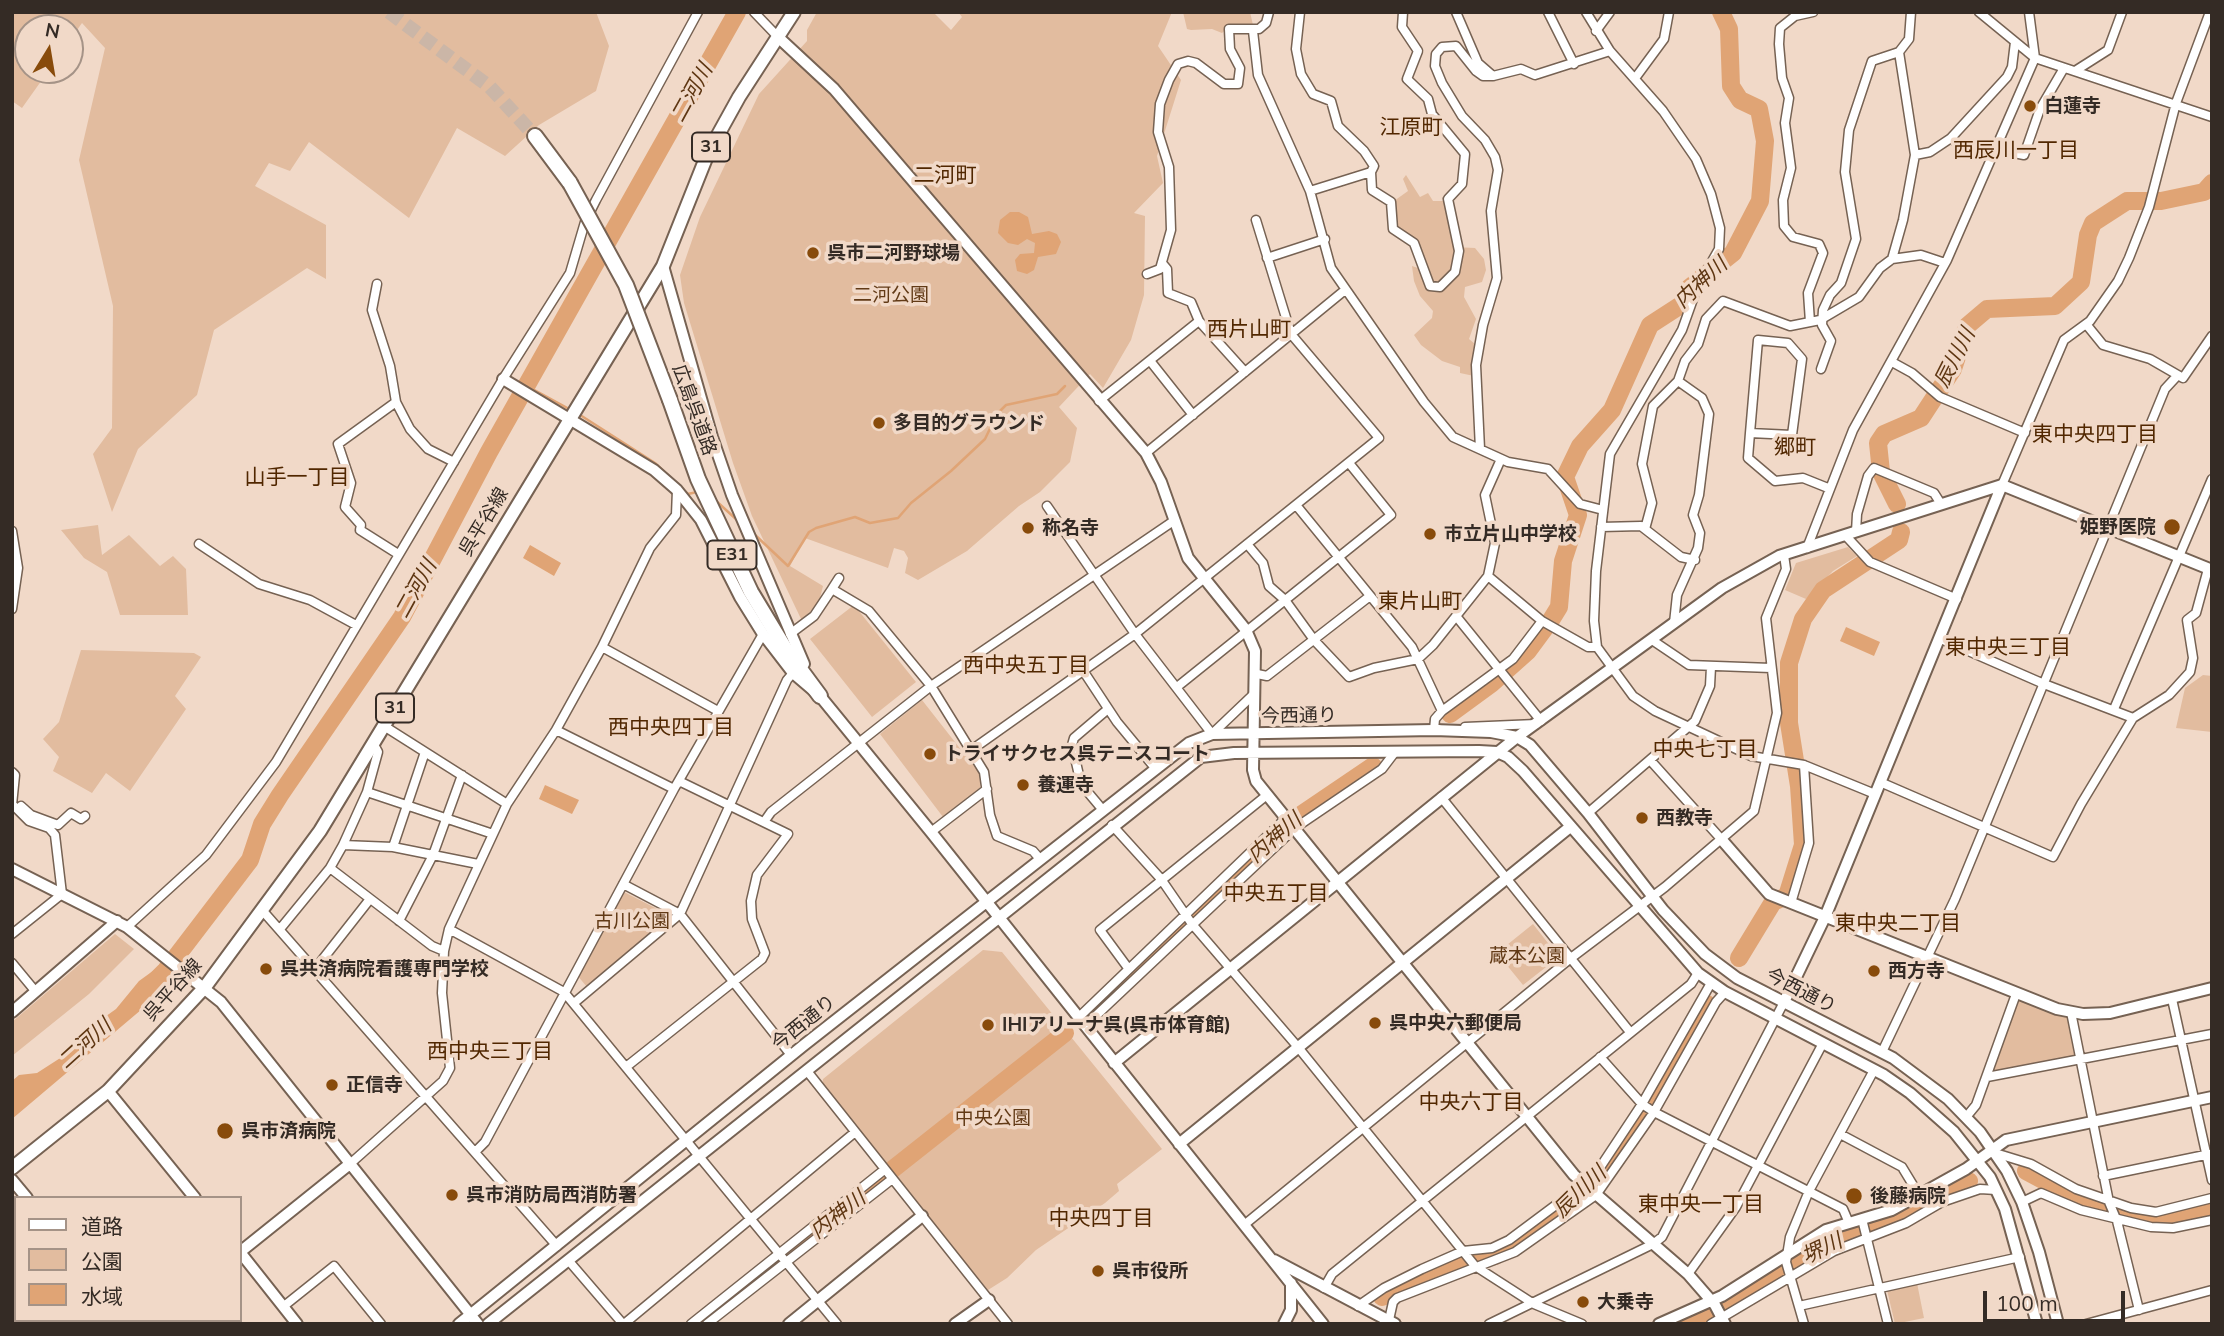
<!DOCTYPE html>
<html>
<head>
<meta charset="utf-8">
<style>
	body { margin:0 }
	#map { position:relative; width:2224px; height:1336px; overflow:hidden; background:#f1d9c8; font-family:Mulish,"Noto Sans JP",sans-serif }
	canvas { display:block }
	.frame { position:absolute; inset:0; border:14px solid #342b25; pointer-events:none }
	.legend { position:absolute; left:14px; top:1196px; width:228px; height:126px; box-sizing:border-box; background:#f1d9c8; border:2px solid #a59387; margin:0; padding:9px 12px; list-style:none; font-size:21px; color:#342b25 }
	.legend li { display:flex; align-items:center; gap:14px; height:35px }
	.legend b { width:35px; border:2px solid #a59387 }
	.north { position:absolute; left:14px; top:14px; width:70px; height:70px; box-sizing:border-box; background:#f1d9c8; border:2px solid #a59387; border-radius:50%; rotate:11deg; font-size:19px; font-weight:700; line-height:28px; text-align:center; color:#342b25 }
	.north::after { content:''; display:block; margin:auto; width:24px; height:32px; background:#884b0b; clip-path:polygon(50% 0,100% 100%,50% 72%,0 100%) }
	.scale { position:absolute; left:1983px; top:1291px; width:142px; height:32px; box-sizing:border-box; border:4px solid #342b25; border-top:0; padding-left:9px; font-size:21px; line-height:24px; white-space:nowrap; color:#342b25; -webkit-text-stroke:5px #f1d9c8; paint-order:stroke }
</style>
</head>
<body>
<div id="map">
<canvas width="2224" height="1336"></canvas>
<div class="frame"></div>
<ul class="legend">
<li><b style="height:9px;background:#fff"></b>道路</li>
<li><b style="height:19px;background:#e2bc9f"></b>公園</li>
<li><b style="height:19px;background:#e0a475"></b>水域</li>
</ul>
<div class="north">N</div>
<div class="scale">100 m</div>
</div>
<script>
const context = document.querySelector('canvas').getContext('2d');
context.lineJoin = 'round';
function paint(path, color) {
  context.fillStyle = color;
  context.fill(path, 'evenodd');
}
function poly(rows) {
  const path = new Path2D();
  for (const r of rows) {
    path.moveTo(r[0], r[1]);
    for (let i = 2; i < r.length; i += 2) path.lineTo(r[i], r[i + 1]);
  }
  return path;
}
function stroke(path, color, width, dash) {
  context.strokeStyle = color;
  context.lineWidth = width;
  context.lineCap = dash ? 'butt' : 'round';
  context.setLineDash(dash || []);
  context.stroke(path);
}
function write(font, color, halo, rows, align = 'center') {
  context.font = font + ' Mulish,"Noto Sans JP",sans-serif';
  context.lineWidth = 7;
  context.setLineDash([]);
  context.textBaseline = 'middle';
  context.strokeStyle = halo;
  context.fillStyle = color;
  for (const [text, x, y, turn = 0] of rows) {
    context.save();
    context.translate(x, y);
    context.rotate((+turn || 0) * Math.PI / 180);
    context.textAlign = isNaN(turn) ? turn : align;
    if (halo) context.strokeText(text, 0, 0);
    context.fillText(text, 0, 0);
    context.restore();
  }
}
const green = poly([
	[12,12,596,12,609,46,596,91,539,125,505,156,457,128,409,218,309,142,290,171,269,163,255,186,326,225,326,279,307,268,214,330,197,395,138,449,112,512,93,454,112,428,113,306,79,160,105,48,82,23,70,40,70,28,28,28,28,70,49,70,22,108,12,101],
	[817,12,933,12,951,30,962,17,958,12,1172,12,1158,46,1181,80,1157,156,1163,183,1134,213,1145,216,1144,295,1131,340,1103,388,1090,374,1059,407,1077,428,1070,462,1040,492,1019,506,967,551,918,580,905,573,908,558,904,551,894,548,888,568,805,538,790,566,823,586,819,602,802,621,752,516,733,463,684,303,680,275,700,217,759,94,807,41,807,30],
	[1183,12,1250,12,1253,25,1250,28,1231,25,1222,33,1212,29,1191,30,1187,29],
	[1406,175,1420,197,1428,193,1433,201,1444,201,1454,247,1475,248,1484,259,1486,270,1482,282,1465,287,1464,297,1476,319,1469,339,1475,344,1474,376,1460,373,1460,367,1442,361,1421,345,1414,335,1432,318,1433,311,1420,296,1414,281,1412,266,1418,268,1422,264,1421,255,1396,229,1394,201,1408,191,1403,179],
	[98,525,102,555,129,535,160,566,173,556,186,569,188,615,120,615,107,572,84,558,61,530],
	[1848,547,1857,556,1833,571,1806,599,1785,590,1796,563],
	[854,605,916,682,872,717,810,639],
	[81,650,194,653,201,657,175,696,186,709,130,791,106,773,92,793,53,771,59,757,43,739,59,722],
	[2203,675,2212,676,2212,732,2176,728,2185,688],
	[922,700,980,774,980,788,943,817,880,734],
	[624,892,671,916,587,987,577,975],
	[1533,924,1559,957,1523,985,1497,953],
	[115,934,134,949,89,994,12,1056,12,1022],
	[983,950,1002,952,1162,1149,1117,1184,1119,1191,1105,1203,1036,1250,1007,1278,988,1290,822,1087,823,1079],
	[2017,999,2067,1017,2075,1058,1990,1074],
	[1917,1283,1924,1318,1895,1324,1887,1290]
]);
const water = poly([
	[1010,212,1019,212,1028,217,1032,234,1049,231,1057,234,1061,242,1056,254,1038,257,1034,270,1027,274,1017,271,1015,260,1020,254,1034,253,1035,243,1027,239,1018,245,1008,243,998,233,1000,220],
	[530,545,561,563,554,576,523,558],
	[1846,627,1880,642,1874,656,1840,641],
	[545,785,579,800,572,814,539,799],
	[157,968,166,978,148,1004,12,1119,12,1081,19,1075,37,1073,68,1053,88,1029,116,1009,139,981]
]);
const stream = poly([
	[527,386,571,410],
	[577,413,655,463,688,494,697,492],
	[714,499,737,520],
	[753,533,788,566,809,532,816,528,855,517,870,523,898,518,911,503,951,471,985,439,997,414,1006,405,1057,394,1065,386]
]);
const river = poly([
	[1897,504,1881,472,1878,443,1884,434,1921,418,1953,369,1967,326,1987,309,2055,306,2081,282,2088,235,2093,223,2127,201,2161,201,2204,192,2212,183],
	[1551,620,1559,607,1563,561,1578,515,1565,477,1580,446,1612,410,1650,325,1684,303,1689,288,1733,253,1760,201,1765,141,1759,109,1740,100,1731,86,1729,29,1721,12],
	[1450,714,1491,684,1528,651,1545,628],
	[1739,958,1773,902,1787,896,1803,845,1799,786,1789,723,1789,663,1803,619,1823,590,1899,540,1901,532],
	[147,989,166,970,250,860,262,824,280,795,402,617,489,452,737,12],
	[1095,1010,1283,827,1373,766],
	[893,1169,1065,1033],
	[2026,1171,2071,1195,2104,1208,2157,1218,2182,1217,2212,1210],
	[792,1251,884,1179],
	[1382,1297,1458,1265,1495,1256,1560,1214,1605,1170,1642,1117,1707,1004],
	[699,1324,777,1262],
	[1679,1324,1709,1312,1827,1242,1898,1219,1969,1181]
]);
const highwayTunnel = poly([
	[389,12,490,87,535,136]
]);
const street = poly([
	[754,12,778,37],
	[1300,12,1296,49,1301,74,1313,94,1331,101,1338,126,1364,151,1374,166,1371,172],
	[1456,12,1478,63,1493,76,1521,69,1535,75,1610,51],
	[1548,12,1574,64],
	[1586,12,1610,51,1663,111,1696,159,1711,194,1720,228,1719,249,1697,288,1682,330,1610,454,1596,571,1594,621,1597,647,1633,696,1655,711,1751,756,1804,765,1875,794],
	[1979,12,2035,58,2212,117],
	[1253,31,1258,75,1310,191,1331,268,1424,402,1453,437,1508,462,1548,469,1580,504,1603,510],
	[1596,31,1610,12],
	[2075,71,2108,50,2122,12],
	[1636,77,1664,39,1669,12],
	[1951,138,2007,77,2012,67,2015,42],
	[1915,155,1930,152,1951,138,1965,149,1993,149,2024,155,2040,109,2064,68],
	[1310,191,1371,172,1372,190,1391,202,1393,229,1414,243,1430,286,1440,287,1455,272,1459,251,1448,199,1462,184,1465,154,1432,114,1428,99,1407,79,1418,51,1402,27,1403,12],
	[1267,258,1325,239],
	[1892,259,1903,220,1915,155,1899,52],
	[1162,263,1167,269,1168,293,1191,302,1199,321,1245,372],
	[1147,274,1160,269,1171,230,1169,167,1158,132,1160,104,1169,80,1178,64,1188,61,1196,63,1224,84,1238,84,1240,68,1230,49,1229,29,1259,29,1266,23,1269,12],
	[377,284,372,310,390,366,396,402,410,429,428,449,454,462],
	[1810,322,1808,293,1823,253,1819,244,1793,237,1784,226,1783,200,1791,168,1785,123,1789,98,1782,78,1779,44,1780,28,1795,16,1813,12],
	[2086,324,2103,345,2150,359,2183,378,2212,336],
	[1151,362,1193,415],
	[1892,362,1912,373,1940,397,2025,433],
	[1821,369,1831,341,1822,325,1823,310,1830,295,1841,283,1856,239,1845,172,1849,130,1872,61,1899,52,1909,39,1911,12],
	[1099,401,1199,321],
	[396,402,338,444,351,483,345,507,361,525,360,530,398,554],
	[1750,433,1792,435,1802,359,1788,343,1758,340,1750,433,1748,458,1775,481,1803,478,1828,488],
	[1480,449,1476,365,1483,325,1497,278,1491,211,1498,170,1495,157,1485,140,1462,116,1442,83,1435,66,1436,54,1442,47,1456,46,1476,71,1483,76,1493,76],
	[1146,453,1345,290],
	[2002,485,2064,340,2090,321,2118,281,2129,258,2149,207,2176,103,2210,12],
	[1296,505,1412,647,1442,711],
	[1047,506,1135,634,1212,734,1254,694],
	[1601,527,1641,526,1681,557,1695,560],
	[1645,529,1652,503,1642,464,1653,406,1678,381,1685,361,1698,344,1706,319,1723,301,1790,326,1820,320,1859,297,1880,268,1892,259,1921,255,1945,263],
	[12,531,18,568,12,609],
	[1856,532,1857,514,1868,476,1874,468,1934,493,1941,504],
	[1846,536,1870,562,1957,599],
	[199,544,259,584,310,600,356,625],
	[1247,544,1263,563,1269,586,1285,600,1314,640,1349,677,1374,668,1418,659,1433,645,1488,576,1495,543,1485,495,1501,459],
	[1807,548,1853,430,1947,260,2035,58,2029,12],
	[1488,576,1542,621,1588,647,1597,647],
	[839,578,832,589,869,611,931,686,984,772,990,815,997,836,1033,851,1040,859],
	[1456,616,1541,721],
	[1674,623,1677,595,1698,548,1700,533,1693,515,1699,495,1709,414,1702,398,1678,381],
	[790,634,814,616,832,589],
	[1941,639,2044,684,2133,718],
	[1652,640,1689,665,1771,668],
	[602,647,718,711],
	[1084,672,1117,722,1155,768],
	[1257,674,1267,676,1370,596],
	[1177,687,1391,515,1349,463],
	[2114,709,2212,479],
	[384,726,507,804],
	[1465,727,1536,724],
	[1438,729,1434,730,1435,719,1442,711,1513,659,1542,621],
	[556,730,674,789],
	[970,751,1135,634,1379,438,1291,334,1256,220],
	[1650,760,1722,840],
	[12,772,15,775,12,805],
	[1880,782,2053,857,2081,804,2133,718,2169,695,2190,672,2193,658,2187,620,2196,613,2208,569],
	[367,792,493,834],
	[1441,797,1630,1032],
	[21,806,31,815,58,825,71,813,81,819,85,816],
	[1102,809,1081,784,1072,745,1074,738,1108,709],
	[1588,813,1695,721,1710,686,1711,667],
	[764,822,771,812,931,686,1175,520],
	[1112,825,1161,879,1192,924,1297,1046,1475,1266,1534,1304,1582,1324],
	[931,832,987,789],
	[343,845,393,847,478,864],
	[393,847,425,752],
	[330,868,432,946,444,951],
	[623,884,680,914,791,1055],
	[1791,903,1809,843,1804,765],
	[262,910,557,1246],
	[399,921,433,855,462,775],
	[127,927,206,855,276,762,503,379,570,273,585,222,596,200,698,12],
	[280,929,330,868,343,845,367,792,378,752,373,743],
	[449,929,564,992,837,1324],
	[12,934,62,894,55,835,49,828,29,821,13,805],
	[12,963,36,992],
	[1128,968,1100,930,1267,795],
	[315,969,370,899],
	[2172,999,2212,1180],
	[574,1003,680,914,787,680,793,673],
	[2071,1012,2109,1202,2117,1221,2139,1310],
	[1078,1018,1286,818],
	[1085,1026,1295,828,1382,769,1395,752],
	[1882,1052,1955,899,2165,389,2177,376],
	[1600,1057,1642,1104,1654,1112,1843,1209,1849,1223],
	[626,1067,762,959,765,953,752,919,751,901,757,875,788,834,679,781],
	[807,1071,1008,1324],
	[1987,1077,2212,1034],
	[1967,1116,1976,1105,2016,994],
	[1840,1134,1902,1167,1919,1195],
	[476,1151,485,1142,674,789,763,634],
	[1995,1153,2031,1164,2076,1189,2131,1208,2156,1212,2212,1198],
	[351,1163,443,1081,450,1068,442,993,444,951,449,929,507,804,556,730,602,647,650,548,676,515,677,490],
	[2103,1176,2210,1154],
	[2022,1202,2041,1193,2081,1210,2151,1227,2173,1228,2212,1220],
	[1862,1219,1888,1324],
	[1244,1225,1571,958,1665,887,1754,811,1777,713,1766,618,1786,569,1784,555],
	[568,1260,623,1324],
	[1688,1274,1736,1207,1823,1043],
	[1324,1288,1332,1274,1691,984,1698,973],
	[284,1306,334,1266,381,1324],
	[1358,1306,1384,1288,1422,1269,1463,1251,1492,1248,1509,1240,1584,1184,1599,1169,1642,1104,1711,983],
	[1799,1306,2020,1257],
	[1389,1320,1393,1302,1397,1298,1515,1252,1596,1195,1654,1112,1716,1002,1725,992],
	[22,1324,27,1320],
	[624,1324,854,1133],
	[691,1324,884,1170],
	[707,1324,891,1180],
	[1489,1324,1653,1244,1662,1237,1784,1002],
	[1711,1324,1834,1251,1906,1223,1942,1202,1980,1189,1996,1190],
	[1804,1324,1786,1262,1790,1237,1809,1191,1874,1070],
	[2086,1324,2212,1290]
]);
const secondary = poly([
	[778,37,834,89,1146,453,1161,482,1188,558,1246,630,1255,651,1253,770,1256,781,1574,1175,1688,1274,1715,1305,1725,1324],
	[663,266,712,437,732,495,804,664],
	[503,379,654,470,677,490,701,520,740,597,763,634,793,673,820,696,931,832,1323,1324],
	[1722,840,1769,894,2057,1009,2083,1014,2110,1013,2212,988],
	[12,869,127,927,221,1002,478,1324],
	[1784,1002,1825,917,2002,485],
	[12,1012,117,921],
	[1114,1063,1517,737,1722,588,1779,556,2002,485,2212,570],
	[108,1091,195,1198],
	[1179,1144,1570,827],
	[12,1180,27,1198],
	[240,1252,351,1163],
	[240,1252,297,1324],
	[1274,1260,1395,1324],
	[127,1320,129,1324],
	[149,1324,153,1320],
	[459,1324,804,1045,1189,743,1212,734,1434,730,1491,732,1517,737,1530,745,1588,813,1663,910,1705,954,1737,978,1893,1058,1948,1099,1980,1132,2007,1171,2022,1202,2039,1252,2058,1324],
	[488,1324,1201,757,1234,753,1479,751,1497,752,1508,757,1523,771,1698,973,1725,992,1884,1075,1910,1093,1954,1132,1990,1177,2005,1209,2037,1324],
	[789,1324,922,1216],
	[955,1324,989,1300],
	[1284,1324,1291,1310,1291,1283],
	[1659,1324,1722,1296,1826,1230,1892,1210,1919,1195,1966,1169,2006,1140,2212,1097]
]);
const primary = poly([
	[12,1168,108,1091,205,987,320,831,663,266,708,153,739,97,794,12]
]);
const highway = poly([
	[535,136,570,183],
	[670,400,698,479,751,592,786,650,820,696]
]);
const highwayBridge = poly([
	[570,183,626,285,670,400]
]);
const markers = [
	[2030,106,7,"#884b0b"],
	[813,253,7,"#884b0b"],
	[879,423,7,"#884b0b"],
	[2172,527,9,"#884b0b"],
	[1028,528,7,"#884b0b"],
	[1430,534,7,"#884b0b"],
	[930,754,7,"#884b0b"],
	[1023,785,7,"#884b0b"],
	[1642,818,7,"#884b0b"],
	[266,969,7,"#884b0b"],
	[1874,971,7,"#884b0b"],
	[1375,1023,7,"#884b0b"],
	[988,1025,7,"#884b0b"],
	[332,1085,7,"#884b0b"],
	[225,1131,9,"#884b0b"],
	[452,1195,7,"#884b0b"],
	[1854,1196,9,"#884b0b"],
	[1098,1271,7,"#884b0b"],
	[1583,1302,7,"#884b0b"]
];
const shields = [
	[711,147,38],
	[732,555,49],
	[395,708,38]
];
const shieldNames = [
	["31",711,147],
	["E31",732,555],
	["31",395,708]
];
const poiNames = [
	["白蓮寺",2044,106],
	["呉市二河野球場",827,253],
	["多目的グラウンド",893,423],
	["姫野医院",2156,527,"right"],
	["称名寺",1042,528],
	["市立片山中学校",1444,534],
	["トライサクセス呉テニスコート",944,754],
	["養運寺",1037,785],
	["西教寺",1656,818],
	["呉共済病院看護専門学校",280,969],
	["西方寺",1888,971],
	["呉中央六郵便局",1389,1023],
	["IHIアリーナ呉(呉市体育館)",1002,1025],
	["正信寺",346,1085],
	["呉市済病院",241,1131],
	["呉市消防局西消防署",466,1195],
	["後藤病院",1870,1196],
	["呉市役所",1112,1271],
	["大乗寺",1597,1302]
];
const parkNames = [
	["二河公園",891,295],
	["古川公園",632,921],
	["蔵本公園",1527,956],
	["中央公園",993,1118]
];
const streetNames = [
	["広島呉道路",694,410,70],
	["呉平谷線",484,522,-59],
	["今西通り",1299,716,-1],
	["呉平谷線",173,990,-48],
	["今西通り",1801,991,27],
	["今西通り",804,1023,-39]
];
const waterNames = [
	["二河川",692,93,-61],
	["内神川",1701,283,-43],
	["辰川川",1955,358,-63],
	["二河川",416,589,-61],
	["内神川",1275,838,-41],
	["二河川",85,1044,-42],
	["辰川川",1580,1192,-44],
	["内神川",838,1215,-38],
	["堺川",1822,1249,-26]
];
const neighbourhoodNames = [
	["江原町",1411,128],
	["西辰川一丁目",2016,151],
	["二河町",945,176],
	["西片山町",1249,330],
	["東中央四丁目",2095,435],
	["郷町",1795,448],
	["山手一丁目",297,478],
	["東片山町",1420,602],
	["東中央三丁目",2008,648],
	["西中央五丁目",1026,666],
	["西中央四丁目",671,728],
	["中央七丁目",1705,750],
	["中央五丁目",1276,894],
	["東中央二丁目",1898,924],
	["西中央三丁目",490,1052],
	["中央六丁目",1471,1103],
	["東中央一丁目",1701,1205],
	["中央四丁目",1101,1219]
];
paint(green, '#e2bc9f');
paint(water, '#e0a475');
stroke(stream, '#e0a475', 2.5);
stroke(river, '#e0a475', 18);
stroke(highwayTunnel, '#cbb6a7', 14, [14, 7]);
stroke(street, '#766253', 11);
stroke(secondary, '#766253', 14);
stroke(primary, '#766253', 16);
stroke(highway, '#766253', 18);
stroke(street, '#fff', 8);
stroke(secondary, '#fff', 10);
stroke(primary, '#fff', 12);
stroke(highway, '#fff', 14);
stroke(highwayBridge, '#766253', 18, []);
stroke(highwayBridge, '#fff', 14);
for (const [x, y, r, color] of markers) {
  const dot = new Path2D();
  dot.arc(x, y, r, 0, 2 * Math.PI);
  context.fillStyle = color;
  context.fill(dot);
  stroke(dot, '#f1d9c8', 2.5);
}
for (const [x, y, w] of shields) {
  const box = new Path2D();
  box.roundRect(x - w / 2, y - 14.5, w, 29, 5);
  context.fillStyle = '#f1d9c8';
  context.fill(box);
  stroke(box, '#342b25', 2);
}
write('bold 18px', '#342b25', null, shieldNames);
write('bold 19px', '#342b25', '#f1d9c8', poiNames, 'left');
write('19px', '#623a16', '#f1d9c8', parkNames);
write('19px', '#342b25', '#f1d9c8', streetNames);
write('italic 21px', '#5e3612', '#f1d9c8', waterNames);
write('21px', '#512700', '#f1d9c8', neighbourhoodNames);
</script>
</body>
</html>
